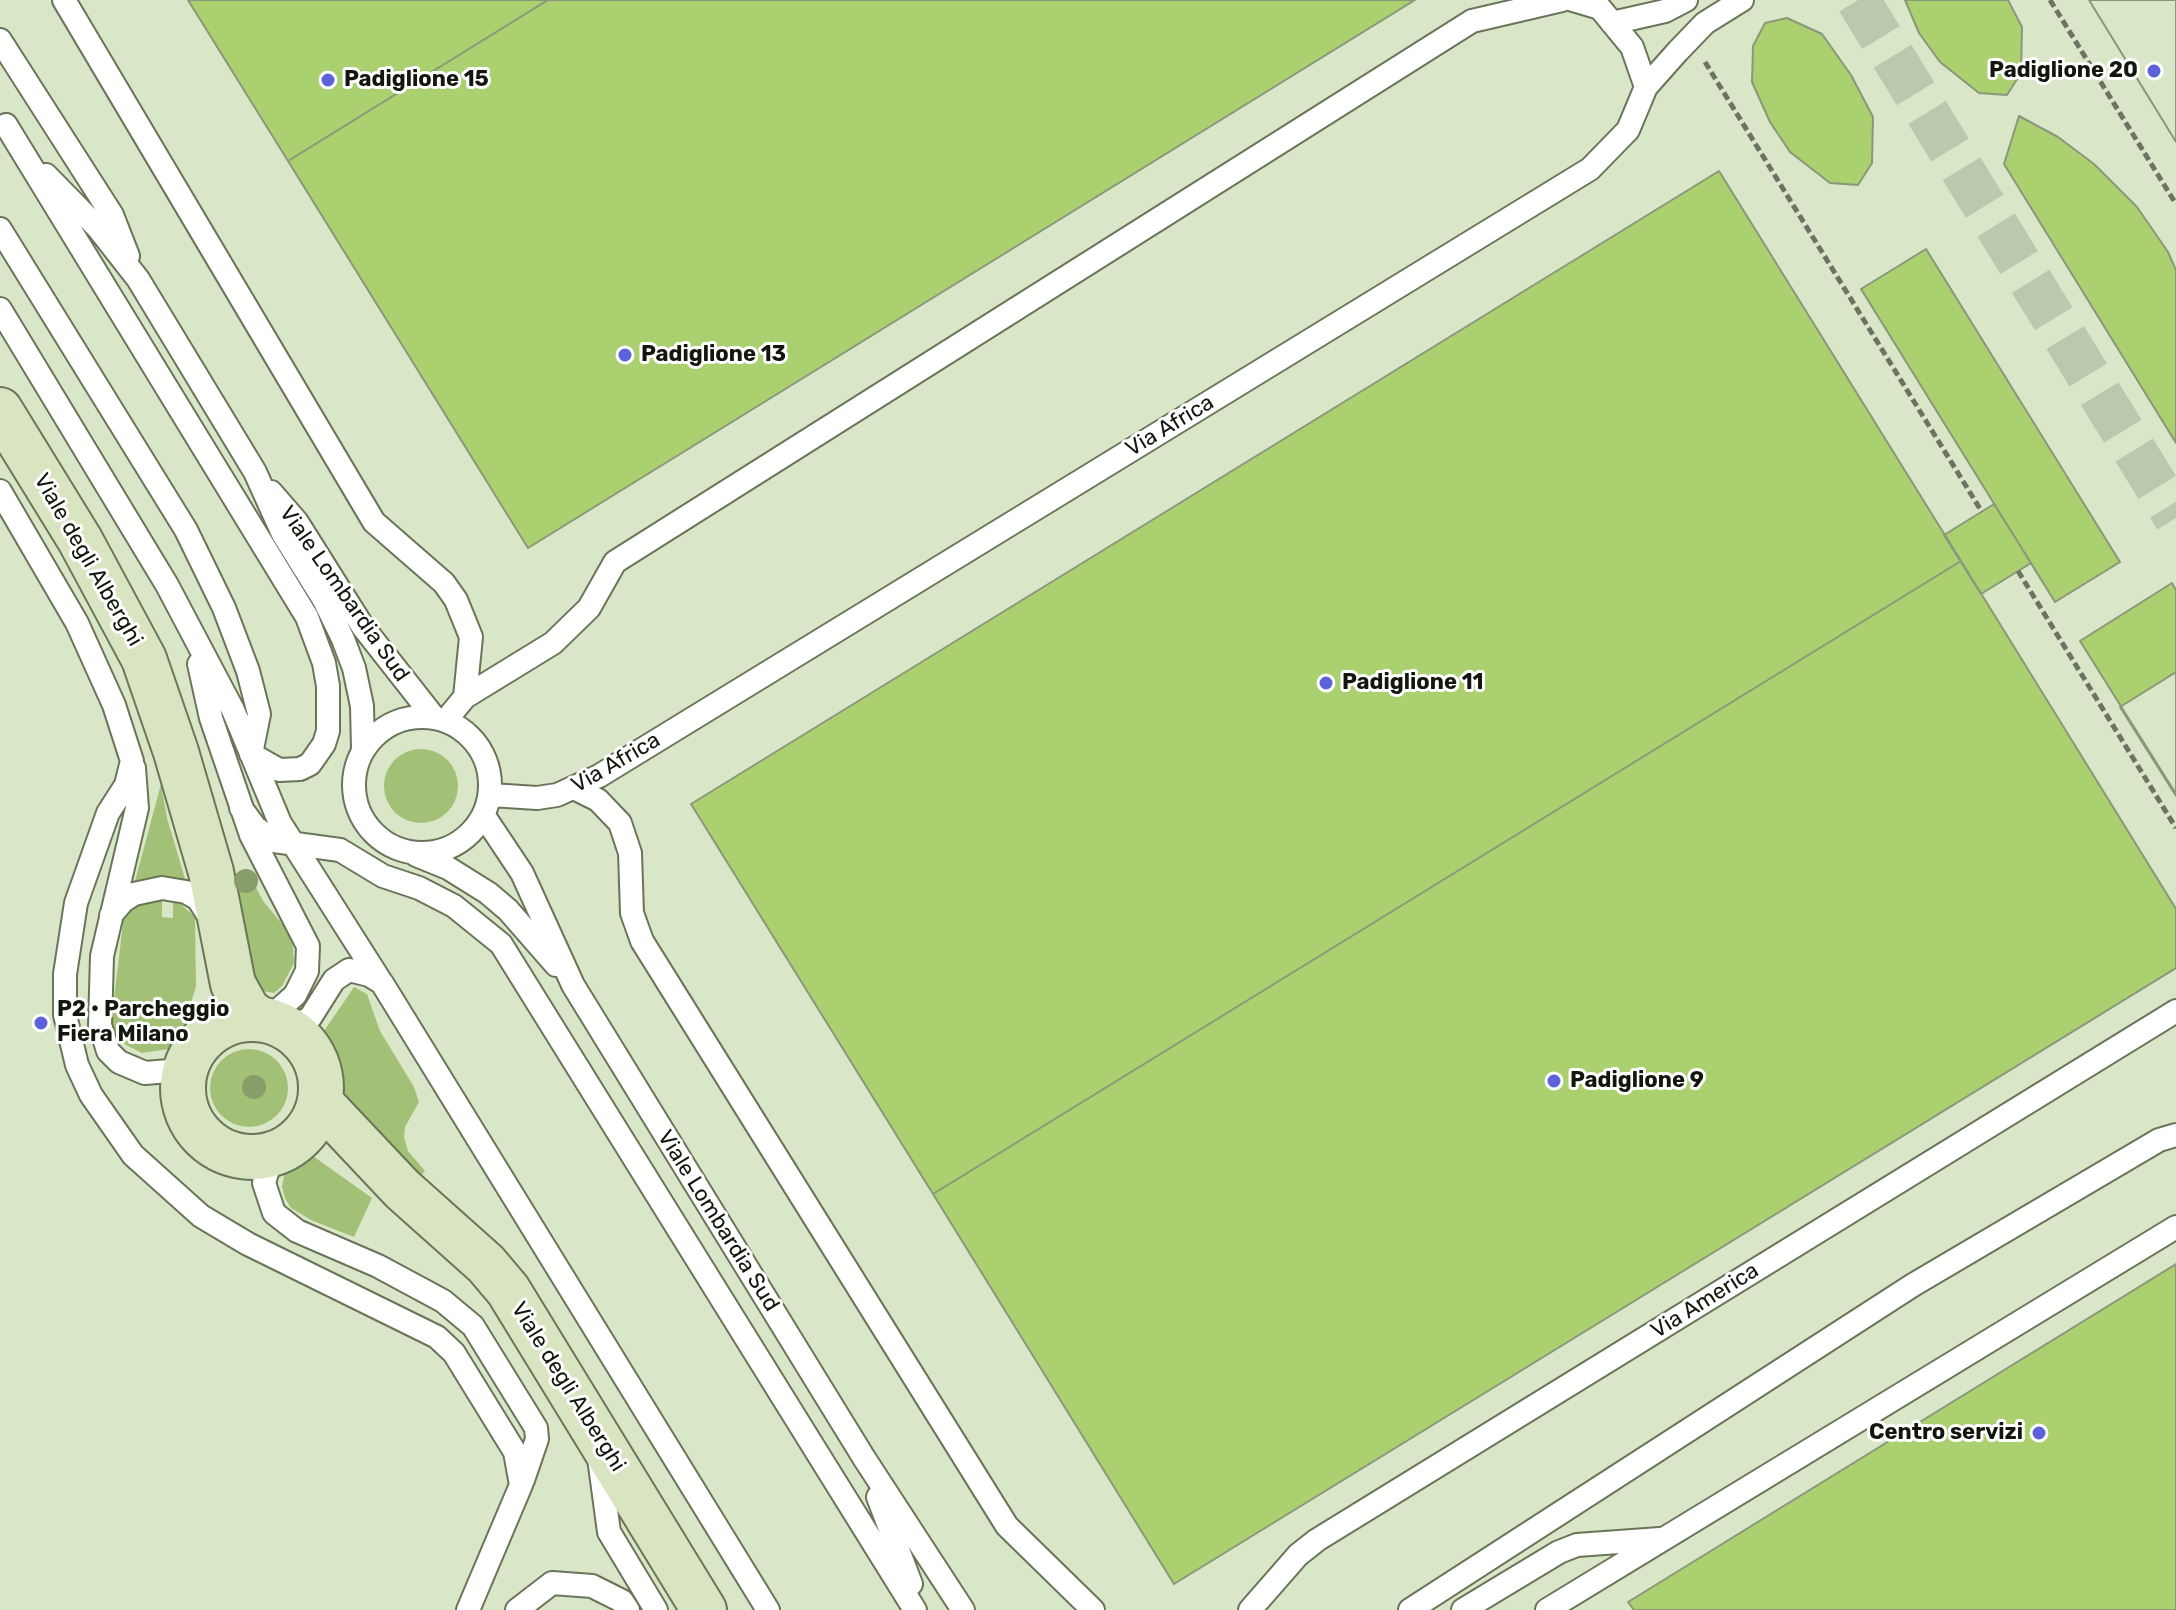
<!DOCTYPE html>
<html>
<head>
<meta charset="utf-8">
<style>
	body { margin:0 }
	canvas { display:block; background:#d9e7c8 }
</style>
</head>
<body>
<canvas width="2176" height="1610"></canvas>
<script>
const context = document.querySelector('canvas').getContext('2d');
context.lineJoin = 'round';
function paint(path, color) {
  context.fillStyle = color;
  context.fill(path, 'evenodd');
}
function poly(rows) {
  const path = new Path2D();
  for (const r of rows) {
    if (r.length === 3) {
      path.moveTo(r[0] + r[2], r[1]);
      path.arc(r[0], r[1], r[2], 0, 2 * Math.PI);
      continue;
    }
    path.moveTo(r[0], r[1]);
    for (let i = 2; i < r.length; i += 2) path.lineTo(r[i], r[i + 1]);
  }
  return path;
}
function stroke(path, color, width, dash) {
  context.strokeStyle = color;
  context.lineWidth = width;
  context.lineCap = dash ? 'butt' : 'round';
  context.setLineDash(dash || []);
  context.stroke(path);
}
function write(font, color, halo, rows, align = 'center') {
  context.font = font + ' Rubik,sans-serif';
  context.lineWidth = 6;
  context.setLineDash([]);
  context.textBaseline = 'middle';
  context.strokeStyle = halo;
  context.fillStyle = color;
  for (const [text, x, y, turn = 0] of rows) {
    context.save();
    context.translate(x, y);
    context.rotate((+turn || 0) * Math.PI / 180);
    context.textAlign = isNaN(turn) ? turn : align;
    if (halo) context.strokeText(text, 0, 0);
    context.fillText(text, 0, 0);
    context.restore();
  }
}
const green = poly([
	[421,786,37],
	[161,784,167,818,186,882,134,885],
	[247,870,263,901,289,932,293,947,294,963,282,986,274,993,253,989,235,874],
	[173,897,195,917,196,987,180,1036,168,1049,142,1053,122,1043,111,1024,124,915,128,909,162,898,162,917,173,918],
	[354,987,367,994,380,1031,414,1087,419,1102,405,1127,404,1137,408,1151,425,1171,420,1177,344,1099,340,1069,322,1034],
	[249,1088,39],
	[313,1156,372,1198,354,1237,311,1220,291,1208,285,1198,282,1187,285,1172,304,1157]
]);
const building = poly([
	[188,0,548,0,288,161,188,0],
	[548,0,1415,0,528,548,288,161,548,0],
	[1905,0,2008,0,2022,27,2021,73,2007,95,1979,93,1940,62,1919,33,1905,0],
	[2089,0,2176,0,2176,142,2089,0],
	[2089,0,2176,0,2176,142,2089,0],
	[1787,18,1822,34,1851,75,1873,117,1872,163,1858,185,1830,183,1790,152,1770,122,1752,82,1753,46,1765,23,1787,18],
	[2019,116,2058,137,2094,164,2137,207,2168,252,2176,270,2176,443,2004,164,2019,116],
	[1719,171,1961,561,933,1194,691,804,1719,171],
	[1926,249,2120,562,2055,602,1861,289,1926,249],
	[1994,504,2031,563,1981,594,1944,535,1994,504],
	[1961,561,2176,909,2176,968,1174,1584,933,1194,1961,561],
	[2172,583,2176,590,2176,794,2080,641,2172,583],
	[2176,672,2176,796,2120,707,2176,672],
	[2176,1264,2176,1610,1634,1610,1628,1602,2176,1264]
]);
const streetTunnel = poly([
	[1858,0,2176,518]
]);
const path = poly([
	[2050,0,2176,204],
	[1705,62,1982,512],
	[2018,571,2176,828]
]);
const lane = poly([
	[64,0,374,522,444,583,456,600,471,637,465,697],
	[1573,0,1600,8,1632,47,1646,87],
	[1612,23,1665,11,1686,0],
	[0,40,112,215,128,256],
	[46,175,98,228,138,279,255,472,283,534,324,600,343,639,354,668,362,706,363,749],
	[0,229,186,530,224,608,248,671,259,714,251,754,279,770,300,769,310,764,324,744,328,731,328,686,324,663,307,617,6,125],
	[0,309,167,585,233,710,280,823,381,982],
	[0,491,77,623,114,705,132,761,126,785,108,813,76,903,65,974,65,1015,77,1065,91,1095,133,1155,201,1216,248,1244,437,1337,454,1353,515,1452,521,1485,468,1610],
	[271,492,297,522,363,627,433,716],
	[199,664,211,718,251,835,308,946,307,971,295,995,276,1012,260,1019],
	[422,785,68],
	[446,720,465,697,553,643,589,608,615,562,1472,21,1562,0],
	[134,768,137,808,102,956,100,1025,108,1051,119,1062,145,1073,169,1071,195,1050],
	[574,788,598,800,620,823,630,853,632,913,642,941,1007,1526,1093,1610],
	[491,795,537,798,557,795,599,776,1590,169,1628,130,1646,87,1678,51,1705,23,1742,0],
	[241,808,255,827,274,841,340,850,383,876,419,888,454,906,501,944,915,1610],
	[484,816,522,873,573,985,864,1458,963,1610],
	[416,855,448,868,488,893,508,910,556,965],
	[111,915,123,901,134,894,162,888,186,892,198,899,210,918],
	[278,1025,294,1026,310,1018,334,980,349,970,369,975,382,983,768,1610],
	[278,1152,270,1162,264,1183,274,1213,297,1231,378,1266,443,1301,473,1326,536,1428,537,1439,523,1480],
	[599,1458,609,1532,656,1610],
	[878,1497,911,1584],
	[517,1610,552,1583,592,1586,622,1601,628,1610],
	[1250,1610,1298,1555,1317,1540,2176,1011],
	[1410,1610,1913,1285,2159,1140,2176,1135],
	[1463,1610,1559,1552,1577,1545,1660,1539],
	[1547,1610,2176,1227]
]);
const secondary = poly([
	[0,410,80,540,144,659,176,752,211,872,233,984,248,1011,260,1019],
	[252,1088,69],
	[320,1102,402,1189,486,1264,508,1290,704,1610]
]);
const trees = [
	[246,881],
	[254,1087]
];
const markers = [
	[2154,71,8,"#5c62da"],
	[328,80,8,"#5c62da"],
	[625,355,8,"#5c62da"],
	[1326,683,8,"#5c62da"],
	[41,1023,8,"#5c62da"],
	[1554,1081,8,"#5c62da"],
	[2039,1433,8,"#5c62da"]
];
const poiNames = [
	["Padiglione 20",2138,71,"right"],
	["Padiglione 15",344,80],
	["Padiglione 13",641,355],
	["Padiglione 11",1342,683],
	["P2 • Parcheggio",57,1010],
	["Fiera Milano",57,1035],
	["Padiglione 9",1570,1081],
	["Centro servizi",2023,1433,"right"]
];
const streetNames = [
	["Via Africa",1170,426,-31],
	["Viale degli Alberghi",88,560,60],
	["Viale Lombardia Sud",344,594,55],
	["Via Africa",616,763,-30],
	["Viale Lombardia Sud",718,1221,58],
	["Via America",1705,1301,-32],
	["Viale degli Alberghi",568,1387,58]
];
paint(green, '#a2c076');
paint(building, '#abd070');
stroke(building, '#8b977a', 2);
stroke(streetTunnel, '#bbc8ac', 44, [44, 22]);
stroke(lane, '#697559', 26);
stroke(secondary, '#697559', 48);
stroke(path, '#6c7461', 5, [8, 4]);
stroke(lane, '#fff', 22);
stroke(secondary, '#d9e5c1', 44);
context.fillStyle = '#899d6a';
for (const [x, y] of trees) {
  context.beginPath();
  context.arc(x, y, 12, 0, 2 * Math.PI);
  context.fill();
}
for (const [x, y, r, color] of markers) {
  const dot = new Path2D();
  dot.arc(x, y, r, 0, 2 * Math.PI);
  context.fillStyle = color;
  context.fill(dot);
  stroke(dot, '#fff', 3);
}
write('bold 22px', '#12160c', '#fff', poiNames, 'left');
write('22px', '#12160c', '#fff', streetNames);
</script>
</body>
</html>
